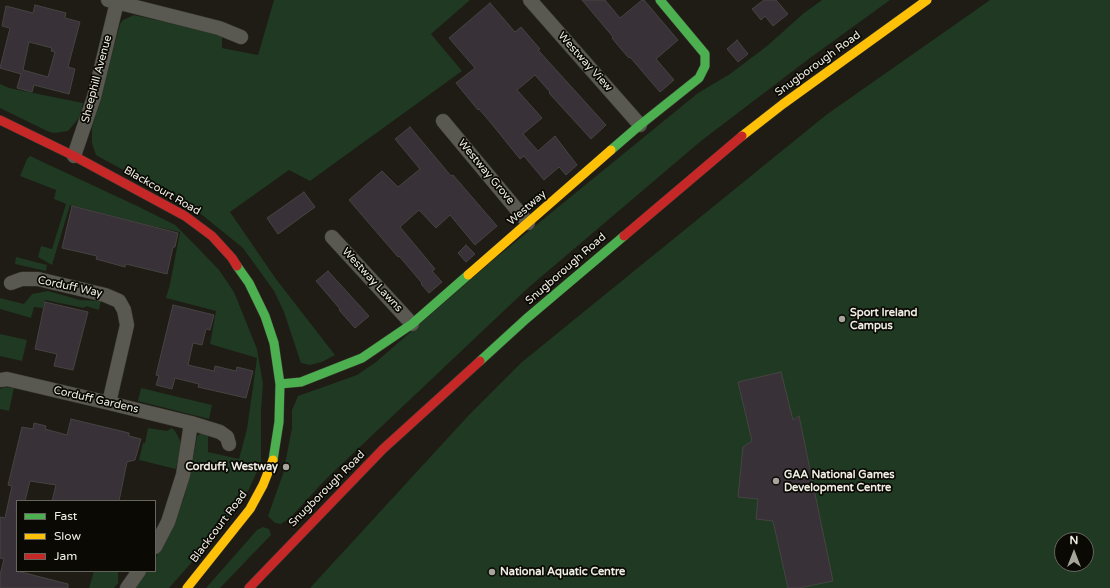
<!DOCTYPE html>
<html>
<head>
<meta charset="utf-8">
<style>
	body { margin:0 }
	#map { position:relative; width:1110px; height:588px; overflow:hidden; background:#1e1c14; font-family:"Varela Round",sans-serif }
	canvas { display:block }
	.legend { position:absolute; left:16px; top:500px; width:140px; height:72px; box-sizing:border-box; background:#0a0904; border:1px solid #66655e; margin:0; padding:5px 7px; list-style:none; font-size:12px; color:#f0eee4 }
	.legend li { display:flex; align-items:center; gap:8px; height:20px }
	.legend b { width:20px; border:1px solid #66655e }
	.north { position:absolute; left:1054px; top:532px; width:40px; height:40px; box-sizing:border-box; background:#0a0904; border:1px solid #66655e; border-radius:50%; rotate:0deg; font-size:11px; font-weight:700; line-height:16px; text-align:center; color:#f0eee4 }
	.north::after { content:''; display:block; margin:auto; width:14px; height:18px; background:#a6a49b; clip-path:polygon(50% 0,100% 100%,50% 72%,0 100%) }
</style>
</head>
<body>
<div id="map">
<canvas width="1110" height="588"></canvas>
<ul class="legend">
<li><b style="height:5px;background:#4caf50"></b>Fast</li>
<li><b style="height:5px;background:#ffc107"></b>Slow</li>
<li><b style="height:5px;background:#c62828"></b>Jam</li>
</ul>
<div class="north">N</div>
</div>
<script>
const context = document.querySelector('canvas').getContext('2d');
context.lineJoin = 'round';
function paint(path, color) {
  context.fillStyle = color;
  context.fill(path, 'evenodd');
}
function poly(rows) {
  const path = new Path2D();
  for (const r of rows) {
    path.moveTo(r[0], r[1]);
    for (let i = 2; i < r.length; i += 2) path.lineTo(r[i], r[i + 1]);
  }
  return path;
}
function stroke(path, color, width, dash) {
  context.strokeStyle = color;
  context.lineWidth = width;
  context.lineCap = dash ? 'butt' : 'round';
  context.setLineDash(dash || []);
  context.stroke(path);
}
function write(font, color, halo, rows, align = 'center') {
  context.font = font + ' "Varela Round",sans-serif';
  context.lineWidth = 3.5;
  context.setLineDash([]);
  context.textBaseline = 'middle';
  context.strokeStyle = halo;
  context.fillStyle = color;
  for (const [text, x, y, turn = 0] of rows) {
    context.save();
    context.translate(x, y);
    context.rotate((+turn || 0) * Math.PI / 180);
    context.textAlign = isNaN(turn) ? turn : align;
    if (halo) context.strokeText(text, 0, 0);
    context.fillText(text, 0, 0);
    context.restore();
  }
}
const green = poly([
	[274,0,470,0,431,34,462,71,310,181,289,170,230,212,276,279,335,355,322,362,310,365,301,363,284,312,274,291,243,248,191,206,101,158,96,155,92,143,92,127,120,24,123,20,134,15,218,34,222,36,222,48,258,55],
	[822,0,890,0,810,58,701,141,528,288,326,479,290,518,281,524,275,523,268,516,283,474,292,428,292,410,298,396,357,375,376,362,492,261,698,93,730,74,767,46,804,13],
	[990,0,1110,0,1110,588,310,588,468,416,522,362,826,115],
	[1062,540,1086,540,1086,564,1062,564],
	[0,84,9,88,83,103,79,118,68,131,54,133,47,131,0,108],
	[30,156,135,205,175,225,198,248,219,270,234,292,257,349,263,384,261,410,261,463,249,489,233,513,209,543,169,588,135,588,147,571,155,571,155,559,168,535,184,498,191,470,197,436,200,434,208,434,208,452,239,459,247,429,257,358,210,344,216,311,166,298,170,284,180,232,148,225,70,205,52,265,38,257,41,246,52,249,66,204,54,199,56,190,20,176,27,159],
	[16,257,47,265,46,271,15,264],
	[48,291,80,300,101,301,99,310,86,306,84,308,45,300,43,308,34,307,31,318,0,309,0,298,24,304,32,294],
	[0,334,27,340,22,361,0,356],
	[5,387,14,388,9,411,0,409,0,389],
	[141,388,212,405,209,419,138,401],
	[148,428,167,431,172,428,175,431,180,440,181,446,176,469,139,460,143,443,145,443],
	[263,527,269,529,271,535,220,588,206,588,257,530],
	[94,571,118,571,118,583,114,588,89,588]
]);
const building = poly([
	[582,0,605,0,620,18,642,0,644,0,678,40,656,59,674,80,660,92,630,57,629,58,621,49,612,38,613,37,582,0],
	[764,0,776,0,788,14,773,26,765,16,761,20,752,9,764,0],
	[490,3,515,32,521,27,540,49,538,50,606,125,591,139,549,93,550,92,535,75,517,90,542,118,523,134,538,151,555,136,577,165,566,175,559,167,544,180,524,156,520,159,491,123,479,109,478,110,456,83,475,68,449,38,490,3],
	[35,5,66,13,65,18,80,22,68,67,75,69,69,94,34,85,32,92,17,88,21,74,0,68,10,28,2,26,6,6,33,13,35,5],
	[29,42,52,48,51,51,55,52,48,77,23,70,29,42],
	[737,40,748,54,738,62,727,49,737,40],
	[410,127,451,176,453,175,497,226,475,245,450,215,436,228,419,210,400,227,435,269,432,271,442,282,429,293,421,284,422,283,399,256,398,257,349,200,382,171,398,187,420,169,395,139,410,127],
	[304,192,315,207,278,234,267,218,304,192],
	[72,206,178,233,175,247,173,247,167,274,126,264,125,267,96,259,97,256,62,248,72,206],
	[466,245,475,254,466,262,458,253,466,245],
	[328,271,369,316,355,328,339,310,340,309,316,281,328,271],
	[45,302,88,312,73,370,54,366,57,354,35,349,45,302],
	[173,305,214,315,210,330,206,329,202,345,193,343,188,365,214,371,215,366,236,371,237,367,253,371,246,398,198,387,199,384,175,378,172,389,156,385,159,376,156,375,173,305],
	[781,372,793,420,799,416,833,581,799,588,788,588,773,521,756,519,758,499,738,497,743,447,752,441,738,382,781,372],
	[71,419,129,433,129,436,141,439,135,460,127,462,119,501,52,501,56,485,30,481,25,501,17,501,17,571,68,584,68,588,0,588,0,575,4,559,0,558,0,517,5,518,12,486,8,485,22,427,33,429,34,423,46,426,45,429,67,435,71,419]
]);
const street = poly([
	[108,0,219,28,241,37],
	[530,0,640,125],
	[443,121,528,223],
	[74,156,94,97,117,2],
	[332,237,412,324],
	[11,283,22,279,38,279,105,295,119,301,124,310,127,325,109,403],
	[0,380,7,379,109,403,191,423,220,432,227,437,229,444],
	[155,547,168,522,183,475,191,423],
	[127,588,139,571]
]);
const fast = poly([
	[611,150,640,125,699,78,705,66,705,54,660,0],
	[237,266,249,283,265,316,274,343,280,384,279,422,273,460],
	[480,361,526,319,624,236],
	[280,384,301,382,362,358,412,324,468,275]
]);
const slow = poly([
	[742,136,783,104,927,0],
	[468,275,611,150],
	[187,588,250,509,263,485,273,460]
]);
const jam = poly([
	[0,120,74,156,185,216,212,236,232,258,237,266],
	[624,236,742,136],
	[249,588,383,449,480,361]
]);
const markers = [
	[842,319,4,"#a6a49b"],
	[286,467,4,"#a6a49b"],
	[776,481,4,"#a6a49b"],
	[492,572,4,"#a6a49b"]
];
const streetNames = [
	["Westway View",585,62,48],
	["Snugborough Road",818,64,-36],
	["Sheephill Avenue",97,79,-75],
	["Westway Grove",486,172,50],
	["Blackcourt Road",162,191,30],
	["Westway",527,208,-41],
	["Snugborough Road",566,269,-41],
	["Westway Lawns",372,280,47],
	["Corduff Way",70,287,12],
	["Corduff Gardens",96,400,13],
	["Snugborough Road",327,489,-45],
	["Blackcourt Road",219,527,-53]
];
const poiNames = [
	["Sport Ireland",850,313],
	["Campus",850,326],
	["Corduff, Westway",278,467,"right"],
	["GAA National Games",784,475],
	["Development Centre",784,488],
	["National Aquatic Centre",500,572]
];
paint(green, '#1f3922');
paint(building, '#383137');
stroke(building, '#464443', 1);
stroke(street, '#3a3832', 15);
stroke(fast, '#3a3832', 10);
stroke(slow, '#3a3832', 10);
stroke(jam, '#3a3832', 10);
stroke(street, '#595851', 14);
stroke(fast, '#4caf50', 9);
stroke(slow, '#ffc107', 9);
stroke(jam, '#c62828', 9);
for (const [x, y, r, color] of markers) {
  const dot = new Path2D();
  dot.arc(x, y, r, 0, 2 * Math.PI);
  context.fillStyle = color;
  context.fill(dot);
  stroke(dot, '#0a0904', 1.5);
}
write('11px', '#f0eee4', '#0a0904', streetNames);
write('bold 11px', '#f0eee4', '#0a0904', poiNames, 'left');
</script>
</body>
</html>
